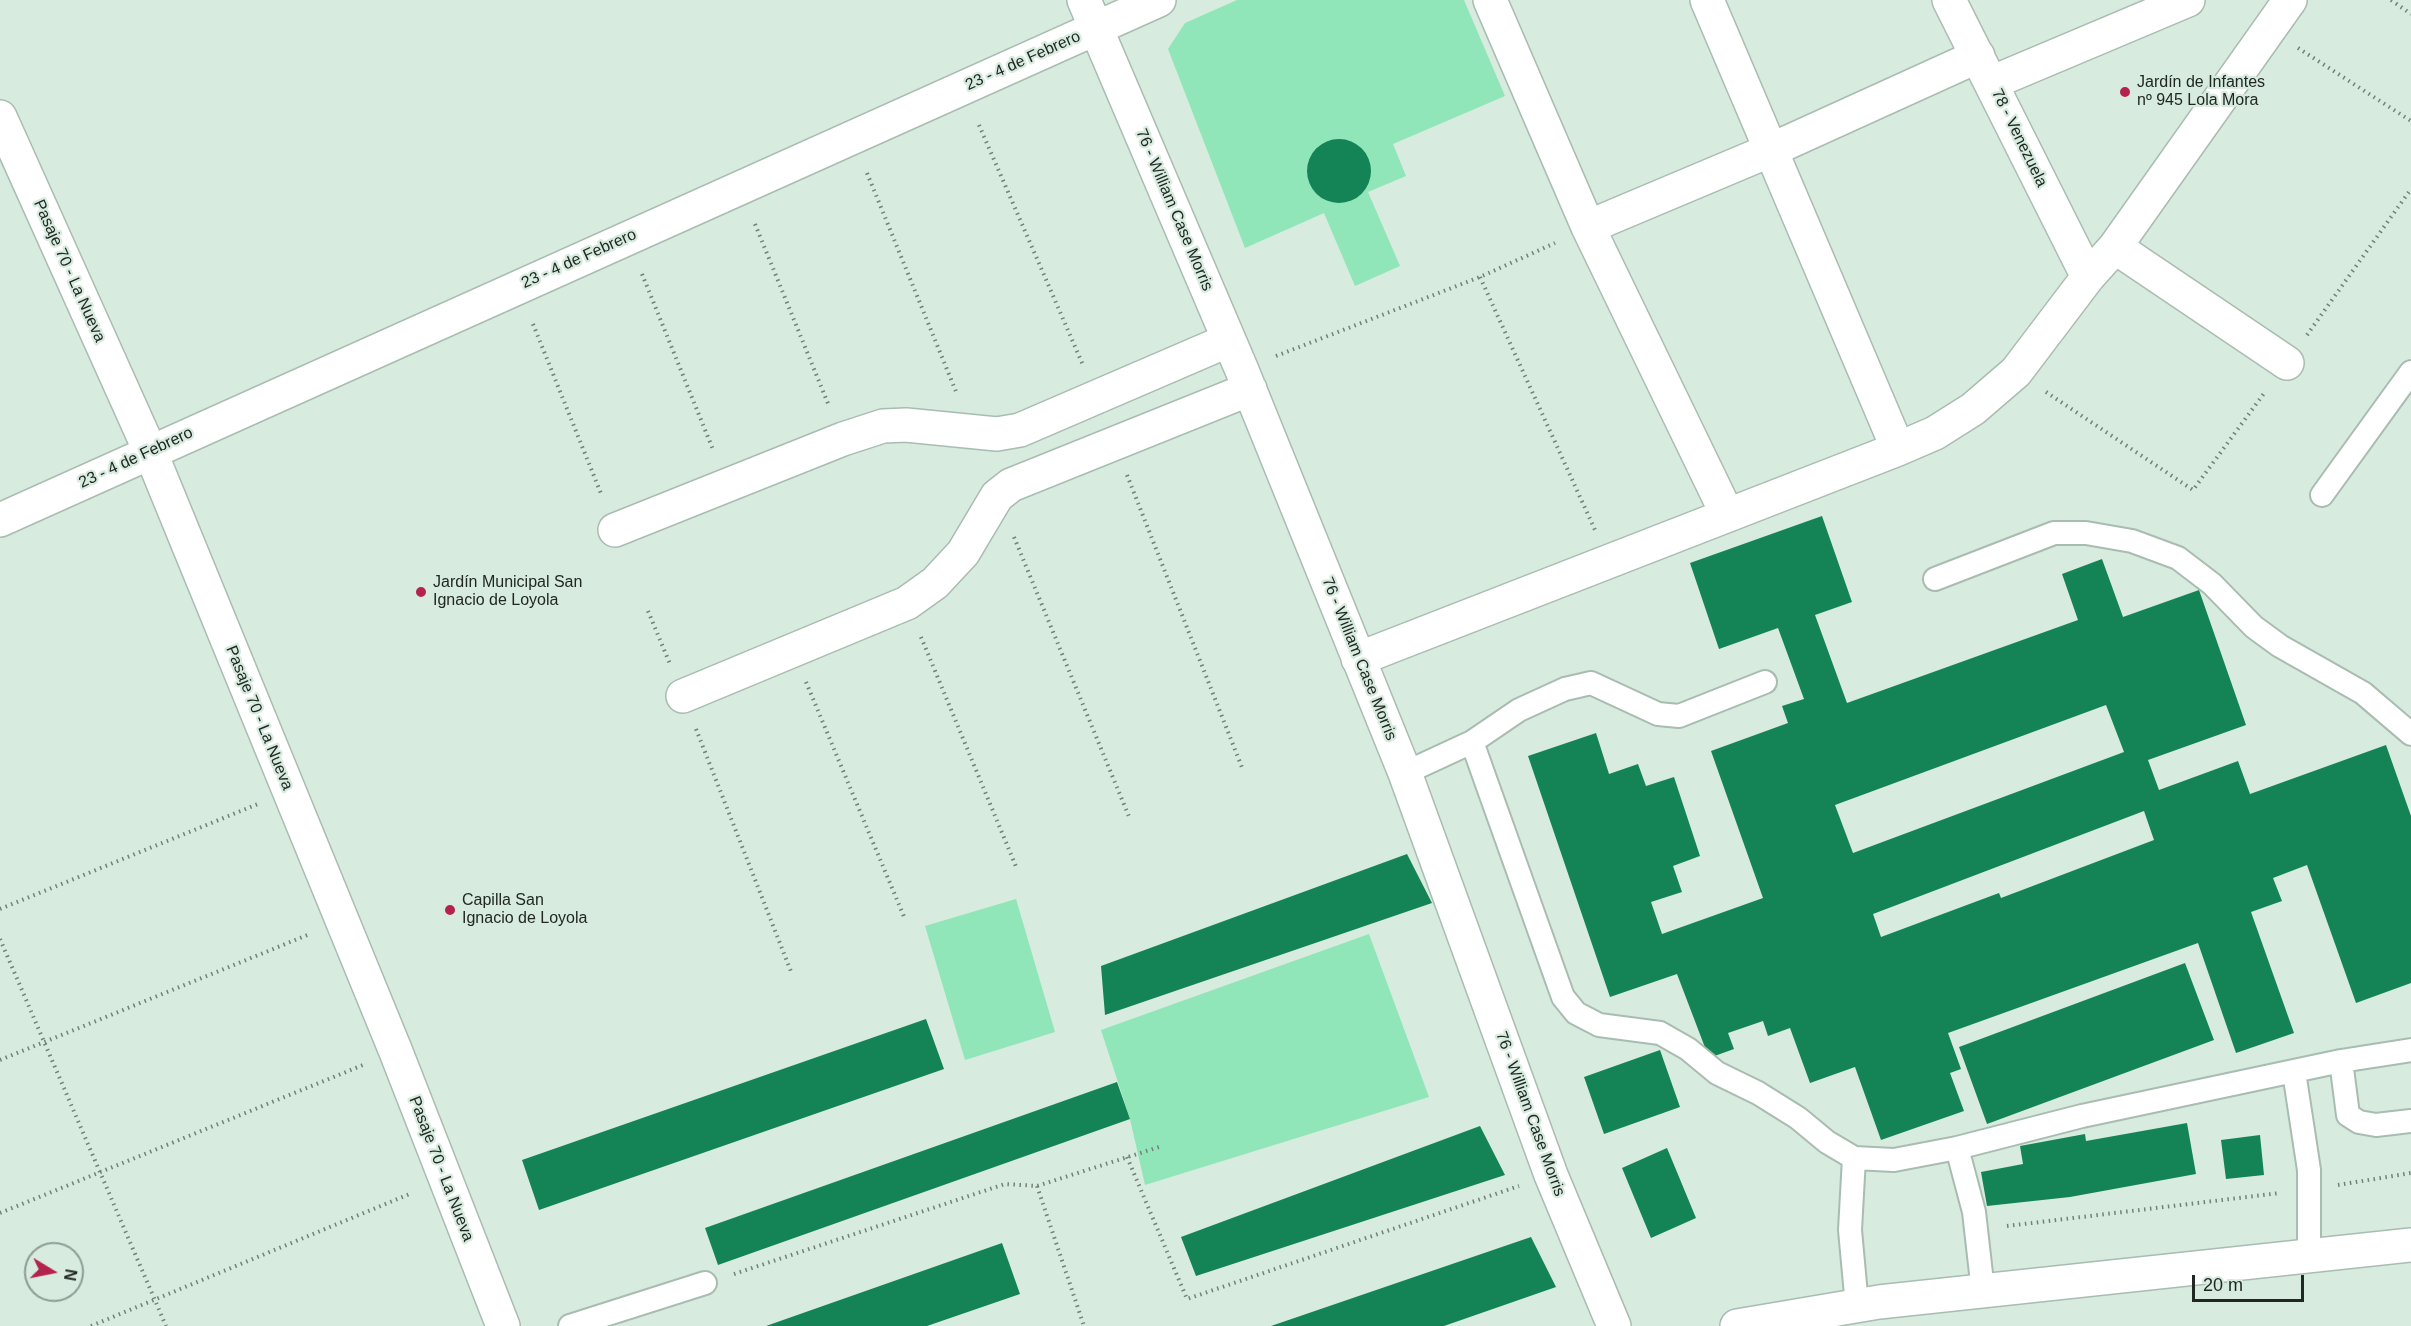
<!DOCTYPE html>
<html>
<head>
<meta charset="utf-8">
<style>
	body { margin:0 }
	#map { position:relative; width:2411px; height:1326px; overflow:hidden; background:#d7ebdf; font-family:Arial,sans-serif }
	canvas { display:block }
	.north { position:absolute; left:24px; top:1242px; width:60px; height:60px; box-sizing:border-box; background:#d7ebdf; border:2px solid #8e9d94; border-radius:50%; rotate:100deg; font-size:16px; font-weight:700; line-height:24px; text-align:center; color:#212824 }
	.north::after { content:''; display:block; margin:auto; width:21px; height:27px; background:#b4234e; clip-path:polygon(50% 0,100% 100%,50% 72%,0 100%) }
	.scale { position:absolute; left:2192px; top:1275px; width:112px; height:27px; box-sizing:border-box; border:3px solid #212824; border-top:0; padding-left:8px; font-size:18px; line-height:21px; white-space:nowrap; color:#212824; -webkit-text-stroke:4px #d7ebdf; paint-order:stroke }
</style>
</head>
<body>
<div id="map">
<canvas width="2411" height="1326"></canvas>
<div class="north">N</div>
<div class="scale">20 m</div>
</div>
<script>
const context = document.querySelector('canvas').getContext('2d');
context.lineJoin = 'round';
function paint(path, color) {
  context.fillStyle = color;
  context.fill(path, 'evenodd');
}
function poly(rows) {
  const path = new Path2D();
  for (const r of rows) {
    if (r.length === 3) {
      path.moveTo(r[0] + r[2], r[1]);
      path.arc(r[0], r[1], r[2], 0, 2 * Math.PI);
      continue;
    }
    path.moveTo(r[0], r[1]);
    for (let i = 2; i < r.length; i += 2) path.lineTo(r[i], r[i + 1]);
  }
  return path;
}
function stroke(path, color, width, dash) {
  context.strokeStyle = color;
  context.lineWidth = width;
  context.lineCap = dash ? 'butt' : 'round';
  context.setLineDash(dash || []);
  context.stroke(path);
}
function write(font, color, halo, rows, align = 'center') {
  context.font = font + ' Arial,sans-serif';
  context.lineWidth = 4.5;
  context.setLineDash([]);
  context.textBaseline = 'middle';
  context.strokeStyle = halo;
  context.fillStyle = color;
  for (const [text, x, y, turn = 0] of rows) {
    context.save();
    context.translate(x, y);
    context.rotate((+turn || 0) * Math.PI / 180);
    context.textAlign = isNaN(turn) ? turn : align;
    if (halo) context.strokeText(text, 0, 0);
    context.fillText(text, 0, 0);
    context.restore();
  }
}
const green = poly([
	[1237,0,1464,0,1505,96,1393,144,1406,176,1368,192,1400,266,1355,286,1324,213,1245,248,1168,49,1185,23],
	[1016,899,1055,1032,965,1060,925,926],
	[1369,934,1429,1097,1145,1185,1130,1119,1101,1030]
]);
const building = poly([
	[1339,171,32],
	[1822,516,1852,602,1815,615,1847,703,2078,620,2062,574,2102,559,2123,617,2199,590,2246,725,2148,760,2159,790,2238,761,2250,794,2386,745,2411,816,2411,983,2356,1003,2307,865,2273,878,2282,901,2251,912,2294,1033,2236,1053,2198,943,1948,1033,1961,1069,1950,1073,1964,1111,1881,1140,1855,1067,1810,1083,1790,1028,1768,1036,1763,1021,1728,1033,1734,1049,1709,1058,1677,974,1610,997,1528,756,1596,733,1609,774,1638,764,1646,786,1674,777,1700,856,1673,866,1682,892,1651,902,1662,934,1763,898,1711,751,1788,723,1782,706,1804,699,1778,628,1719,649,1690,563],
	[2106,705,2124,752,1853,853,1835,805],
	[2144,811,2154,840,2001,898,1999,893,1881,937,1873,914],
	[1407,854,1432,903,1105,1015,1101,966],
	[2185,963,2214,1040,1987,1124,1959,1047],
	[926,1019,944,1069,539,1210,522,1160],
	[1660,1050,1680,1107,1604,1134,1584,1077],
	[1117,1082,1130,1119,718,1265,705,1228],
	[2187,1123,2196,1174,2070,1197,1987,1206,1981,1172,2023,1164,2020,1146,2085,1134,2086,1141],
	[1480,1126,1505,1175,1196,1276,1181,1237],
	[2260,1135,2264,1175,2226,1179,2221,1140],
	[1667,1148,1696,1218,1651,1238,1622,1168],
	[1531,1237,1556,1287,1444,1326,1271,1326],
	[1002,1243,1020,1294,927,1326,766,1326]
]);
const path = poly([
	[2391,0,2411,14],
	[2298,48,2411,121],
	[979,125,1083,365],
	[867,173,957,394],
	[755,224,829,406],
	[642,274,714,452],
	[1480,277,1595,530],
	[533,324,602,496],
	[2307,335,2411,189],
	[1276,356,1480,277,1555,243],
	[2046,392,2193,490,2265,392],
	[1127,475,1243,770],
	[1014,537,1130,819],
	[648,611,670,664],
	[921,637,1017,869],
	[806,682,905,919],
	[696,729,792,974],
	[0,909,258,804],
	[0,939,166,1326],
	[0,1060,310,934],
	[1127,1157,1187,1299,1519,1186],
	[2338,1185,2411,1173],
	[1037,1186,1084,1326],
	[0,1213,363,1065],
	[2007,1226,2280,1193],
	[734,1274,1005,1184,1037,1186,1159,1147],
	[91,1326,412,1193]
]);
const lane = poly([
	[2322,495,2411,372],
	[1935,579,2054,533,2086,533,2132,541,2178,558,2212,584,2254,627,2280,646,2363,693,2411,734],
	[1472,742,1563,997,1576,1013,1599,1025,1660,1033,1688,1049,1717,1073,1758,1093,1798,1118,1827,1142,1854,1158,1894,1160,1957,1148,2082,1116,2341,1061],
	[1405,773,1472,742,1519,710,1565,689,1591,683,1658,714,1679,716,1765,682],
	[2411,1050,2341,1061,2348,1115,2359,1122,2376,1125,2411,1121],
	[2294,1072,2309,1170,2309,1256],
	[1957,1148,1974,1212,1983,1291],
	[1854,1158,1850,1230,1857,1306],
	[570,1326,705,1283]
]);
const street = poly([
	[1084,0,1241,368,1405,773,1551,1175,1614,1326],
	[1490,0,1588,227,1727,514],
	[1707,0,1898,449],
	[1949,0,2088,277],
	[1991,83,2188,0],
	[0,117,150,451,396,1052,503,1326],
	[1588,227,1771,150,1978,56],
	[2115,247,2287,363],
	[0,520,1159,0],
	[615,530,843,439,883,426,906,425,997,434,1020,430,1229,340],
	[1358,659,1898,449,1935,433,1973,409,2016,372,2088,277,2115,247,2290,0],
	[683,696,907,603,935,583,963,553,997,496,1011,485,1250,389]
]);
const secondary = poly([
	[1737,1326,1879,1302,2411,1245]
]);
const markers = [
	[2125,92,6,"#b4234e"],
	[421,592,6,"#b4234e"],
	[450,910,6,"#b4234e"]
];
const streetNames = [
	["23 - 4 de Febrero",1023,61,-24],
	["78 - Venezuela",2019,138,64],
	["76 - William Case Morris",1174,210,67],
	["23 - 4 de Febrero",579,259,-24],
	["Pasaje 70 - La Nueva",69,271,66],
	["23 - 4 de Febrero",136,458,-25],
	["76 - William Case Morris",1359,659,68],
	["Pasaje 70 - La Nueva",259,718,68],
	["76 - William Case Morris",1530,1114,70],
	["Pasaje 70 - La Nueva",441,1169,69]
];
const poiNames = [
	["Jardín de Infantes",2137,83],
	["nº 945 Lola Mora",2137,101],
	["Jardín Municipal San",433,583],
	["Ignacio de Loyola",433,601],
	["Capilla San",462,901],
	["Ignacio de Loyola",462,919]
];
paint(green, '#90e6b8');
paint(building, '#148457');
stroke(lane, '#a9bcb1', 26);
stroke(street, '#a9bcb1', 36);
stroke(secondary, '#a9bcb1', 36);
stroke(path, '#748179', 4, [1.5, 4.5]);
stroke(lane, '#fff', 22);
stroke(street, '#fff', 33);
stroke(secondary, '#fff', 33);
for (const [x, y, r, color] of markers) {
  const dot = new Path2D();
  dot.arc(x, y, r, 0, 2 * Math.PI);
  context.fillStyle = color;
  context.fill(dot);
  stroke(dot, '#d7ebdf', 2);
}
write('16px', '#212824', '#d7ebdf', streetNames);
write('16px', '#212824', '#d7ebdf', poiNames, 'left');
</script>
</body>
</html>
